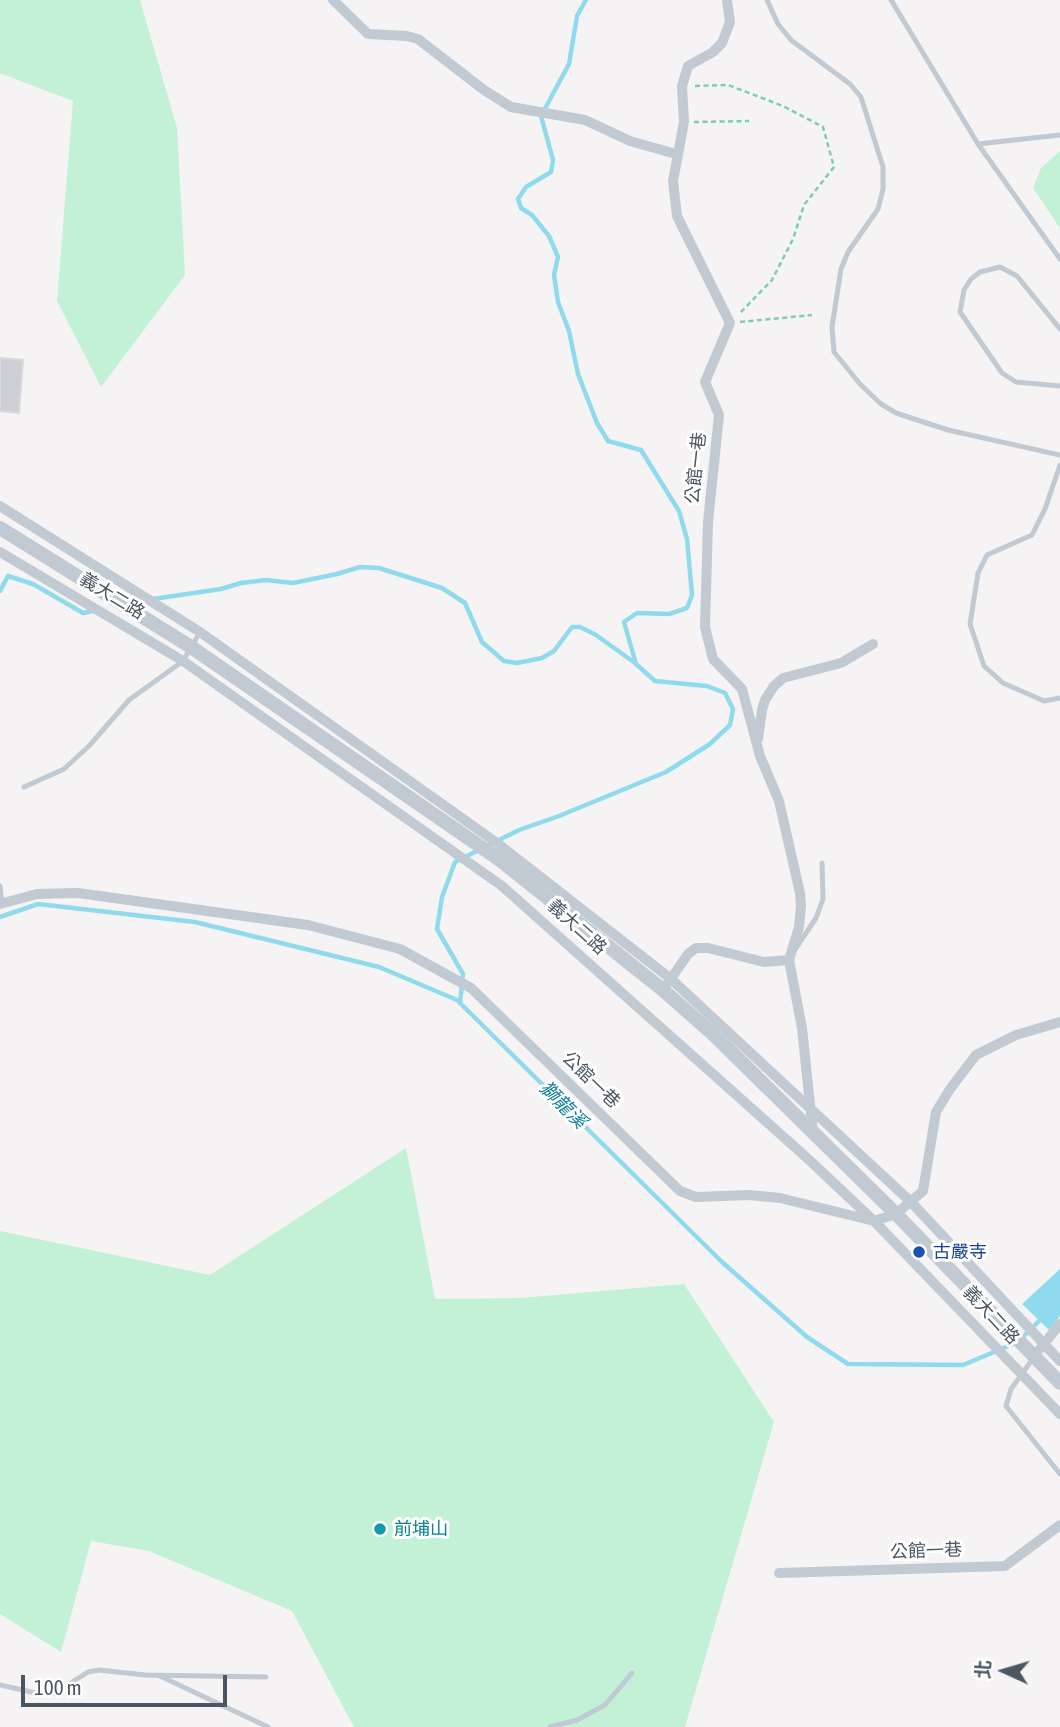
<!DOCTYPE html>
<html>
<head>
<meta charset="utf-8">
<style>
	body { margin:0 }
	#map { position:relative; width:1060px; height:1727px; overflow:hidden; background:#f5f3f3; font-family:"Asap Condensed","Noto Sans TC",sans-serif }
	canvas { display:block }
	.north { position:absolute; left:969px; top:1636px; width:70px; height:70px; -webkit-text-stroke:5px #fff; paint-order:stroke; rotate:274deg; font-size:19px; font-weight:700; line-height:28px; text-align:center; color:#4a5661 }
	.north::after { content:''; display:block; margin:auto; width:24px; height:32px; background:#4a5661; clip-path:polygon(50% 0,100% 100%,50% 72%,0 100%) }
	.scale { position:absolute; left:21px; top:1675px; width:206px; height:32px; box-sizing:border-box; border:4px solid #4a5661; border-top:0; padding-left:9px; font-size:21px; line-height:24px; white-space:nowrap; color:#4a5661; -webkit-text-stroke:5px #fff; paint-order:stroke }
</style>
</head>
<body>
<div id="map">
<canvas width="1060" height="1727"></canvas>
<div class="north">北</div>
<div class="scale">100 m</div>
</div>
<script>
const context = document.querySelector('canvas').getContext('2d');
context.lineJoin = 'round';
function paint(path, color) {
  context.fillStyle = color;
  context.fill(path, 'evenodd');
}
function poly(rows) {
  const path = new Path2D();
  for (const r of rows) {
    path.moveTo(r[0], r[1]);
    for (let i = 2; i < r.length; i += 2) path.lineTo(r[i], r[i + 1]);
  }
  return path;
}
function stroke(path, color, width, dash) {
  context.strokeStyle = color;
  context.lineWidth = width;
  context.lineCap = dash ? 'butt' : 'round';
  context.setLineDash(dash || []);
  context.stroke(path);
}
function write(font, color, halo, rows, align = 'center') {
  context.font = font + ' "Asap Condensed","Noto Sans TC",sans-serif';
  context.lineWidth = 6;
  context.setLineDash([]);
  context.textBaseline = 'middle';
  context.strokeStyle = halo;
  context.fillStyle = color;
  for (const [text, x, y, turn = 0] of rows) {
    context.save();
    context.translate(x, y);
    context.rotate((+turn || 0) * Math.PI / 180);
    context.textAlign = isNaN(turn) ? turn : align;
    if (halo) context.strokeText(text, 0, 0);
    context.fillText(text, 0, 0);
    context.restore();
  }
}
const green = poly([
	[0,0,140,0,177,128,185,275,101,387,57,301,73,101,0,73],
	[1060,151,1060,228,1033,188,1041,168],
	[406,1148,435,1299,520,1298,684,1284,774,1422,685,1727,354,1727,292,1611,149,1551,91,1541,61,1652,0,1614,0,1231,210,1275]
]);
const water = poly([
	[1060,1269,1060,1316,1049,1330,1022,1304]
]);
const stream = poly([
	[0,591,8,576,33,584,83,613,93,611],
	[153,599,221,589,241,583,266,580,293,583,337,574,360,567,379,568,442,588,465,603,482,642,504,661,517,663,542,658,554,651,572,627,580,627,596,635,635,663],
	[0,917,38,904,195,922,379,967,457,1000,722,1262,807,1337,848,1364,963,1365,1018,1342,1043,1317],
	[460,1003,463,974,437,929,442,897,455,862,519,830,559,816,666,772,710,744,730,725,733,709,725,693,707,686,655,681,636,664,624,622,637,613,669,614,687,608,692,595,687,539,679,511,641,450,608,441,597,423,578,374,569,331,558,302,554,275,558,257,549,236,532,215,521,208,518,199,526,187,551,172,553,160,541,116,569,64,577,16,586,0]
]);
const building = poly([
	[0,358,23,360,19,413,0,411,0,358]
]);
const path = poly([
	[695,86,728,85,783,106,823,127,834,167,804,205,793,239,772,280,740,313],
	[694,122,749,121],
	[740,322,812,315]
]);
const service = poly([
	[767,0,778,24,791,40,850,84,861,97,883,167,883,189,878,209,848,252,841,269,832,327,834,352,860,384,881,404,896,413,948,430,1060,455],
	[891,0,978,144,1060,259],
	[978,144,1060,135],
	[1060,329,1017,276,1000,267,980,272,971,279,964,290,960,312,1002,373,1016,382,1060,386],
	[1060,465,1045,509,1032,535,987,555,978,573,970,624,984,666,1003,683,1044,701,1060,698],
	[24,787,64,769,89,746,129,700,183,661,200,632],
	[0,886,2,904],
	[796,948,816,918,823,899,822,863],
	[1034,1357,1011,1389,1006,1406,1060,1474],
	[160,1676,268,1727],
	[0,1685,40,1694,55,1693,88,1672,99,1670,145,1675,266,1677],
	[550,1727,577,1720,605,1705,632,1673]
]);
const minor = poly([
	[333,0,368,34,407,36,418,39,484,90,511,107,585,120,630,141,676,154],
	[727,0,730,22,722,43,713,52,688,66,682,86,684,122,673,181,677,216,730,323,705,382,719,415,708,522,705,627,713,659,742,689,760,756,779,801,800,893,801,906,799,927,789,960],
	[0,506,200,632,497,843,671,979,911,1202,1060,1361],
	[0,552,183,661,502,886,806,1157,874,1221,1060,1414],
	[758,739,762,710,765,700,774,686,783,678,841,663,873,644],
	[0,904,37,894,78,893,308,925,400,949,471,988,680,1191,696,1197,749,1195,780,1198,874,1221,896,1214,923,1191,936,1112,950,1089,976,1055,1016,1035,1060,1022],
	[668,983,688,954,696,948,708,948,764,962,789,960,802,1028,813,1133],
	[1040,1349,1060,1324],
	[779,1573,1005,1566,1060,1525]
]);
const tertiary = poly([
	[0,528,191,647,500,860,663,990,714,1035,896,1214,1060,1383]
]);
const markers = [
	[919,1252,7,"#1a4fb4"],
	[380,1529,7,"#0f9aa8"]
];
const streetNames = [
	["公館一巷",696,468,-84],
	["義大二路",112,596,31],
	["義大二路",577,927,42],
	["公館一巷",591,1080,44],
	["義大二路",991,1315,47],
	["公館一巷",926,1551,-2]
];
const transitNames = [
	["古嚴寺",933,1252]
];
const cultureNames = [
	["前埔山",394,1529]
];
const waterNames = [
	["獅龍溪",563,1105,45]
];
paint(green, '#c3f1d5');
paint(water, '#90daee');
stroke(stream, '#90daee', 4.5);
paint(building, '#cdcfd5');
stroke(building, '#d7d9de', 2);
stroke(path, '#7ad0a6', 2.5, [5, 3.5]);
stroke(service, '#c1cad2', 5);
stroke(minor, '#c1cad2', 10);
stroke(tertiary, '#c1cad2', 14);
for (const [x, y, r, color] of markers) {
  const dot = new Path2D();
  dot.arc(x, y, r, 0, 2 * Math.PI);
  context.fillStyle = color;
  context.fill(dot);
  stroke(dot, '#fff', 2.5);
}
write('18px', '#4a5661', '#fff', streetNames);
write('18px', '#164399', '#fff', transitNames, 'left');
write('18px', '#0d838f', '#fff', cultureNames, 'left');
write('italic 19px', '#0c7c9b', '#fff', waterNames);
</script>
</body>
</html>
